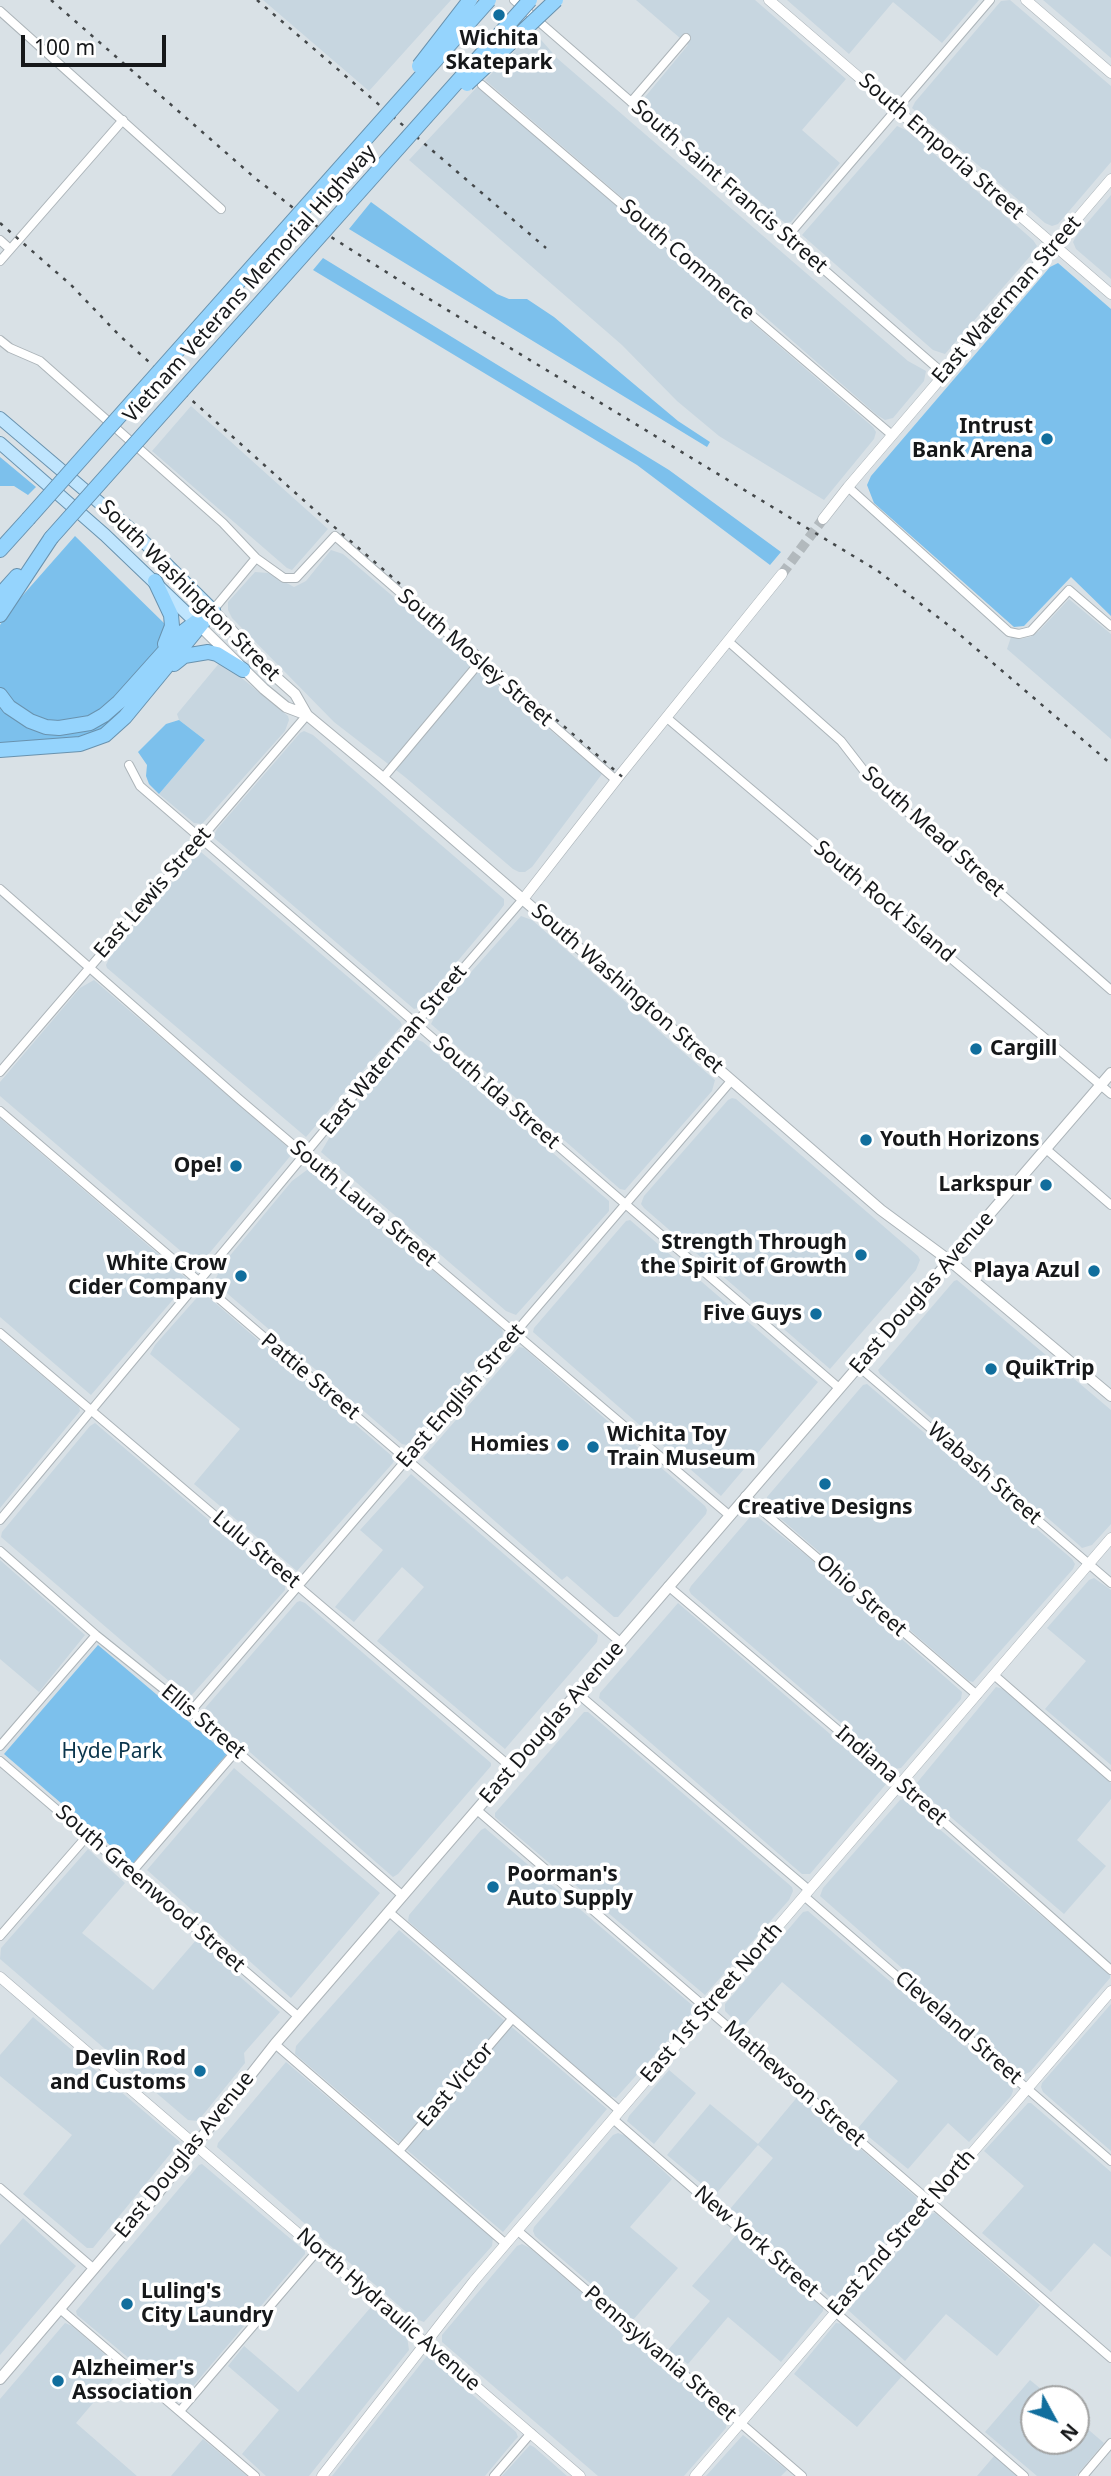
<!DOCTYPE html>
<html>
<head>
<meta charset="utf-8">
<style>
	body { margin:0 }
	#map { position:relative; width:1111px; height:2476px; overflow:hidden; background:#d9e1e6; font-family:"Noto Sans",sans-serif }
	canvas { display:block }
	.north { position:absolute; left:1020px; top:2385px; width:70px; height:70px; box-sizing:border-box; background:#fff; border:2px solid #a2a3a3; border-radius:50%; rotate:131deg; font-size:19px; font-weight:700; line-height:28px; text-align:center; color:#16181a }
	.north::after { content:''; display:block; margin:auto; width:24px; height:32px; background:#116e9d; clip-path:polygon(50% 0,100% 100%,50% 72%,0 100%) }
	.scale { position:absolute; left:21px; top:35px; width:145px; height:32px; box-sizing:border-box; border:4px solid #16181a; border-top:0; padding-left:9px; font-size:21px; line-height:24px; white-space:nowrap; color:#16181a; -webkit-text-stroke:5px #fff; paint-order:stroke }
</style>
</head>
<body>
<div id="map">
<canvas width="1111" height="2476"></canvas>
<div class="north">N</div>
<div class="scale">100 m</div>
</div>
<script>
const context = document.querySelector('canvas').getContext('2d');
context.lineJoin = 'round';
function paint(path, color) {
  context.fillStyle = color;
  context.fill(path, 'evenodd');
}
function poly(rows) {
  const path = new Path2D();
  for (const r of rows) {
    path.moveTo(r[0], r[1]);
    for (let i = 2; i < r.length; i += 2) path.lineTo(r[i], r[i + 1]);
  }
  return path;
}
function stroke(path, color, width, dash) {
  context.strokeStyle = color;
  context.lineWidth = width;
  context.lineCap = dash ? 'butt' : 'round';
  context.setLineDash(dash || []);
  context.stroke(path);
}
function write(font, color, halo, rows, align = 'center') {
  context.font = font + ' "Noto Sans",sans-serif';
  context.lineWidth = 7;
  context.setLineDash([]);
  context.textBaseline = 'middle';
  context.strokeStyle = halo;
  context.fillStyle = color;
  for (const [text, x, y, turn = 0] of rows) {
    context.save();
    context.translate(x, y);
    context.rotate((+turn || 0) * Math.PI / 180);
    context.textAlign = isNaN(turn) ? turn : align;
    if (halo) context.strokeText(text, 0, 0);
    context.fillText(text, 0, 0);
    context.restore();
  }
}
const built = poly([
	[263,0,451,0,369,91],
	[636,0,755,0,846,79,802,130,840,163,791,222,785,223,645,104,645,97,688,45],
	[787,0,979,0,942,43,893,2,849,54],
	[1010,0,1111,86,1111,162,1058,224,1052,226,1045,223,912,108,915,102,1001,1],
	[1043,0,1111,0,1111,58],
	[534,32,558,59,908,361,926,371,924,381,893,418,885,420,877,415,755,308,732,292,485,80],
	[478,86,873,427,876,432,874,439,824,500,719,436,677,401,622,345,409,160],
	[897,126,908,131,1033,240,1037,246,1033,253,945,354,933,350,802,235],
	[1111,195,1111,279,1076,249,1073,242,1076,236],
	[191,406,328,529,292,570,287,568,152,451],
	[331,550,343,554,602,774,532,867,525,872,519,872,513,869,405,777,334,722,232,618,228,610,228,602,255,572,268,573,294,587,306,581],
	[1069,599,1111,634,1111,739,1007,649,1011,637,1020,639,1030,637,1039,631],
	[221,661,288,716,289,720,285,731,202,824,194,823,159,794,205,740,179,720,177,714],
	[304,731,313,735,504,899,504,905,499,912,418,1008,414,1009,213,837,217,829,300,733],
	[201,852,400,1021,402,1025,306,1137,107,968,106,965,113,950,197,854],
	[521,916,532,920,715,1080,712,1091,625,1190,620,1189,431,1024,439,1008],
	[94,980,290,1149,292,1154,202,1262,197,1265,0,1096,0,1082,80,988],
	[416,1039,423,1042,609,1201,609,1211,516,1315,506,1311,321,1152,331,1135,403,1050],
	[732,1098,736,1099,918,1256,920,1260,916,1270,830,1369,644,1208,641,1204,644,1196,728,1100],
	[0,1118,186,1278,183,1288,91,1395,0,1317],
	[311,1167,501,1328,503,1332,502,1337,407,1445,402,1444,214,1282,223,1264,292,1181],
	[630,1220,818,1382,721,1496,533,1332,534,1328,626,1221],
	[957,1280,1111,1410,1111,1524,1092,1545,1082,1548,1079,1545,880,1374,878,1370,954,1281],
	[201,1293,206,1295,393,1457,394,1461,392,1464,297,1571,194,1484,240,1429,150,1354,155,1345],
	[0,1340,79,1407,80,1411,0,1508],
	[519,1347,524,1348,705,1506,707,1510,706,1514,618,1617,614,1617,567,1576,562,1580,423,1458],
	[867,1384,1072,1559,1075,1564,1073,1569,973,1682,969,1681,766,1506,767,1497,863,1385],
	[95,1423,285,1585,285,1590,190,1697,185,1695,1,1537,2,1532,90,1426],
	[411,1474,598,1635,597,1642,505,1749,377,1641,424,1587,402,1567,354,1622,335,1607,383,1550,360,1530],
	[755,1515,806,1555,962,1692,961,1699,901,1768,895,1769,691,1594,689,1590,691,1586,751,1516],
	[0,1560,85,1635,39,1692,0,1659],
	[1094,1578,1111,1590,1111,1765,1045,1709,1086,1661,1047,1628,1089,1580],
	[300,1601,305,1603,491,1763,491,1766,398,1874,393,1877,204,1712,206,1707,297,1602],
	[678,1603,887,1783,810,1874,802,1874,599,1698,600,1693],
	[996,1687,1004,1689,1111,1783,1111,1799,1077,1840,1106,1866,1064,1914,918,1789,916,1784],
	[584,1712,588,1712,792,1887,793,1891,789,1900,705,1995,495,1817,495,1813],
	[234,1768,380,1893,291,1998,147,1870],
	[904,1799,1110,1974,1110,1978,1030,2072,1025,2074,1021,2073,820,1896,823,1888,900,1800],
	[485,1828,692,2005,693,2010,691,2014,616,2098,608,2095,408,1921,409,1915,481,1830],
	[88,1849,125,1883,82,1933,153,1990,197,1939,280,2012,244,2053,245,2063,198,2121,188,2120,0,1959,1,1948],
	[808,1911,1012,2086,1013,2091,1011,2096,969,2142,948,2123,908,2169,858,2128,898,2081,782,1982,742,2028,725,2011,725,2004,803,1912],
	[399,1930,607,2109,503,2232,295,2054,296,2046],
	[1111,2004,1111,2151,1043,2092,1041,2087,1042,2083],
	[33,2017,180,2142,93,2248,87,2248,23,2194,72,2135,0,2076,0,2055],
	[286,2062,493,2237,492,2246,424,2322,413,2318,217,2147,218,2143],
	[669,2070,696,2093,654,2144,627,2121,629,2116],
	[799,2095,917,2198,914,2207,839,2295,835,2297,830,2297,730,2209,773,2158,758,2145,715,2195,667,2155,710,2104,758,2144],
	[1028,2103,1031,2103,1111,2172,1111,2257,1094,2243,1051,2292,982,2233,1024,2186,984,2151],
	[618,2133,626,2136,672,2179,630,2227,678,2268,633,2320,535,2236,533,2231,534,2227,613,2135],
	[202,2164,305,2251,305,2254,183,2398,178,2399,77,2315,76,2311,199,2165],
	[935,2213,1040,2305,997,2356,946,2314,905,2361,848,2310,930,2214],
	[23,2218,76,2266,0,2355,0,2245],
	[737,2234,823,2307,823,2311,781,2362,728,2317,688,2364,668,2350,710,2301,692,2286],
	[522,2244,530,2248,727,2418,726,2428,684,2476,598,2476,442,2342,442,2335,517,2246],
	[371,2307,407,2337,409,2350,309,2476,266,2476,242,2454,279,2410,228,2366,244,2346,298,2392],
	[65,2323,72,2326,122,2369,76,2423,137,2476,0,2476,0,2399],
	[836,2323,844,2324,903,2375,857,2427,794,2374],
	[427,2356,516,2432,518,2437,515,2440,485,2476,332,2476],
	[1030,2380,1053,2399,1034,2399,1034,2441,1076,2441,1076,2419,1104,2443,1076,2476,1037,2476,985,2432],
	[743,2435,787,2470,781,2476,706,2476],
	[203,2439,247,2476,171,2476],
	[530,2445,534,2447,567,2476,502,2476],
	[995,2455,1019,2476,977,2476]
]);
const green = poly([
	[371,202,497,294,509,299,527,299,554,317,678,421,710,442,707,447,349,229],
	[323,258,669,470,781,552,770,565,637,465,313,270],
	[1058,263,1111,309,1111,616,1071,577,1024,626,1014,627,874,503,867,485,871,476,1050,267],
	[0,457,36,487,28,495,14,486,0,486],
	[75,536,167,626,164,643,108,707,93,716,68,722,43,721,27,713,9,699,0,687,0,625,8,612],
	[0,701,43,729,123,707,125,709,110,724,88,737,0,744],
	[179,720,205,740,159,794,149,784,146,776,147,765,138,752,166,724],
	[98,1645,227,1754,133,1865,4,1754]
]);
const tertiaryTunnel = poly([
	[782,574,823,519]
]);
const minor = poly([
	[514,0,944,374],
	[0,11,221,209],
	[482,85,892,435],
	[631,102,686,38],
	[787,237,990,0],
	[0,240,10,249],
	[0,261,123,120],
	[0,340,10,348,40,361,223,523,256,558,284,578,296,578,335,536,616,780],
	[848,487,1009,632,1019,634,1031,631,1069,590,1111,626],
	[213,610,256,558],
	[729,642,841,741,865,772,887,794,1111,990],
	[667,718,1111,1094],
	[129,765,140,786,839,1388],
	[383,778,480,662],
	[0,889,239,1099,729,1515],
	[0,1072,307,715],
	[0,1111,620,1642],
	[1046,1149,1111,1205],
	[0,1333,512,1768],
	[858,1366,1111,1583],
	[745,1496,977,1695],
	[0,1520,359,1089,524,898],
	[0,1551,96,1635,191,1711,403,1896],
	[668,1586,891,1775,1111,1970],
	[994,1675,1111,1777],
	[577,1693,809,1890],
	[191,1711,731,1081],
	[0,1746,96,1635],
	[0,1761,299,2017],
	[477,1810,1111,2358],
	[131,1873,237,1750],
	[804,1896,1111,2161],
	[389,1912,620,2111],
	[0,1936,88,1835],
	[275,2044,506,2244],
	[613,2119,1024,2476],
	[399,2151,512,2019],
	[0,2188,93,2268],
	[518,2231,802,2476],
	[60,2309,255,2476],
	[180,2411,319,2249],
	[494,2476,531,2433],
	[1083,2476,1111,2443]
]);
const tertiary = poly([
	[769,0,1111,294],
	[1026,0,1111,73],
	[823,519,848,487,1111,179],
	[524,898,620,775,782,574],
	[0,1977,580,2476],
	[322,2476,474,2281,1111,1538],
	[695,2476,1111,1991]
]);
const secondary = poly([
	[213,610,268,670,295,694,307,715],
	[200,626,264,689,286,707,307,715,383,778,881,1210,950,1261,1111,1396],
	[0,2379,154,2198,275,2044,1111,1073]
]);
const primary = poly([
	[0,418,134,532,213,610],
	[0,443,105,535,200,626]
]);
const motorway = poly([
	[0,550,28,519],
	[155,581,171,615,172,626,165,644],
	[0,595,17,576],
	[0,615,51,538],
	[174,664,184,656,208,652,217,654,243,670],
	[0,695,9,707,30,721,46,727,59,728,90,723,104,715,119,702,179,635,197,621],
	[0,750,80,744,105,735,125,717,213,610]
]);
const rail = poly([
	[51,0,255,178,328,235,421,294,878,571,952,628,1111,764],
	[257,0,546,248],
	[0,223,71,285,120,336,309,505,627,781]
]);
const motorwayBridge = poly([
	[419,66,470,0],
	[467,84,556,0],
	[28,519,489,0],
	[51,538,530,0]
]);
const markers = [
	[499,15,7,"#116e9d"],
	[1047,439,7,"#116e9d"],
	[976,1049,7,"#116e9d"],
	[866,1140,7,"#116e9d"],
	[236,1166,7,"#116e9d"],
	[1046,1185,7,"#116e9d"],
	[861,1255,7,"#116e9d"],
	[1094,1271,7,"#116e9d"],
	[241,1276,7,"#116e9d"],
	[816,1314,7,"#116e9d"],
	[991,1369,7,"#116e9d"],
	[563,1445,7,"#116e9d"],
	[593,1447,7,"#116e9d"],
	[825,1484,7,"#116e9d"],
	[493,1887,7,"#116e9d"],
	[200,2071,7,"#116e9d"],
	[127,2304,7,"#116e9d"],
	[58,2381,7,"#116e9d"]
];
const poiNames = [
	["Wichita",499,39,"center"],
	["Skatepark",499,63,"center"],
	["Intrust",1033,427],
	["Bank Arena",1033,451],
	["Cargill",990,1049,"left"],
	["Youth Horizons",880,1140,"left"],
	["Ope!",222,1166],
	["Larkspur",1032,1185],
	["Strength Through",847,1243],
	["the Spirit of Growth",847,1267],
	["White Crow",227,1264],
	["Cider Company",227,1288],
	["Playa Azul",1080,1271],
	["Five Guys",802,1314],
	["QuikTrip",1005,1369,"left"],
	["Wichita Toy",607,1435,"left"],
	["Train Museum",607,1459,"left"],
	["Homies",549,1445],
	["Creative Designs",825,1508,"center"],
	["Poorman's",507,1875,"left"],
	["Auto Supply",507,1899,"left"],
	["Devlin Rod",186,2059],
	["and Customs",186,2083],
	["Luling's",141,2292,"left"],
	["City Laundry",141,2316,"left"],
	["Alzheimer's",72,2369,"left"],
	["Association",72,2393,"left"]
];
const streetNames = [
	["South Emporia Street",941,147,41],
	["South Saint Francis Street",729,187,41],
	["South Commerce",687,260,41],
	["Vietnam Veterans Memorial Highway",250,284,-48],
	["East Waterman Street",1007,300,-49],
	["South Washington Street",189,591,45],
	["South Mosley Street",475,658,41],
	["South Mead Street",933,832,42],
	["East Lewis Street",153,893,-49],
	["South Rock Island",884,902,40],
	["South Washington Street",627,989,41],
	["East Waterman Street",394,1050,-50],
	["South Ida Street",496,1093,41],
	["South Laura Street",363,1204,40],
	["East Douglas Avenue",922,1293,-49],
	["Pattie Street",310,1377,40],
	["East English Street",461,1396,-49],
	["Wabash Street",984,1474,41],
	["Lulu Street",256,1550,40],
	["Ohio Street",861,1596,41],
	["Ellis Street",203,1722,40],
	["East Douglas Avenue",552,1723,-49],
	["Indiana Street",891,1776,41],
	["South Greenwood Street",150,1889,41],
	["East 1st Street North",712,2003,-49],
	["Cleveland Street",958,2028,41],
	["Mathewson Street",794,2084,41],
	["East Victor",456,2085,-49],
	["East Douglas Avenue",185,2155,-51],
	["East 2nd Street North",902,2233,-49],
	["New York Street",756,2242,41],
	["North Hydraulic Avenue",388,2310,41],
	["Pennsylvania Street",660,2354,41]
];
const parkNames = [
	["Hyde Park",112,1752]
];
paint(built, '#c7d6e0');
paint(green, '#7cc0ec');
stroke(tertiaryTunnel, '#b2b9bd', 10, [10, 5]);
stroke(minor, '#acb4b9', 10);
stroke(tertiary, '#acb4b9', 11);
stroke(secondary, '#acb4b9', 12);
stroke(primary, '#6992ae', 14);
stroke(motorway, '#6992ae', 16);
stroke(minor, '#fff', 8);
stroke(tertiary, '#fff', 10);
stroke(secondary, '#fff', 10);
stroke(primary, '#bfe5fe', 12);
stroke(motorway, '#95d4fd', 14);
stroke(rail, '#44484a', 2.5, [3.5, 7]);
stroke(motorwayBridge, '#6992ae', 16, []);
stroke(motorwayBridge, '#95d4fd', 14);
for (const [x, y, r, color] of markers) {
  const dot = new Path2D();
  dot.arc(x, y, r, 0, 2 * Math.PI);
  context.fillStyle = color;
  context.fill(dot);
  stroke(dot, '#fff', 2.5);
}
write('bold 21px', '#16181a', '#fff', poiNames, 'right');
write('21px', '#16181a', '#fff', streetNames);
write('21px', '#0a354c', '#fff', parkNames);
</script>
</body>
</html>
